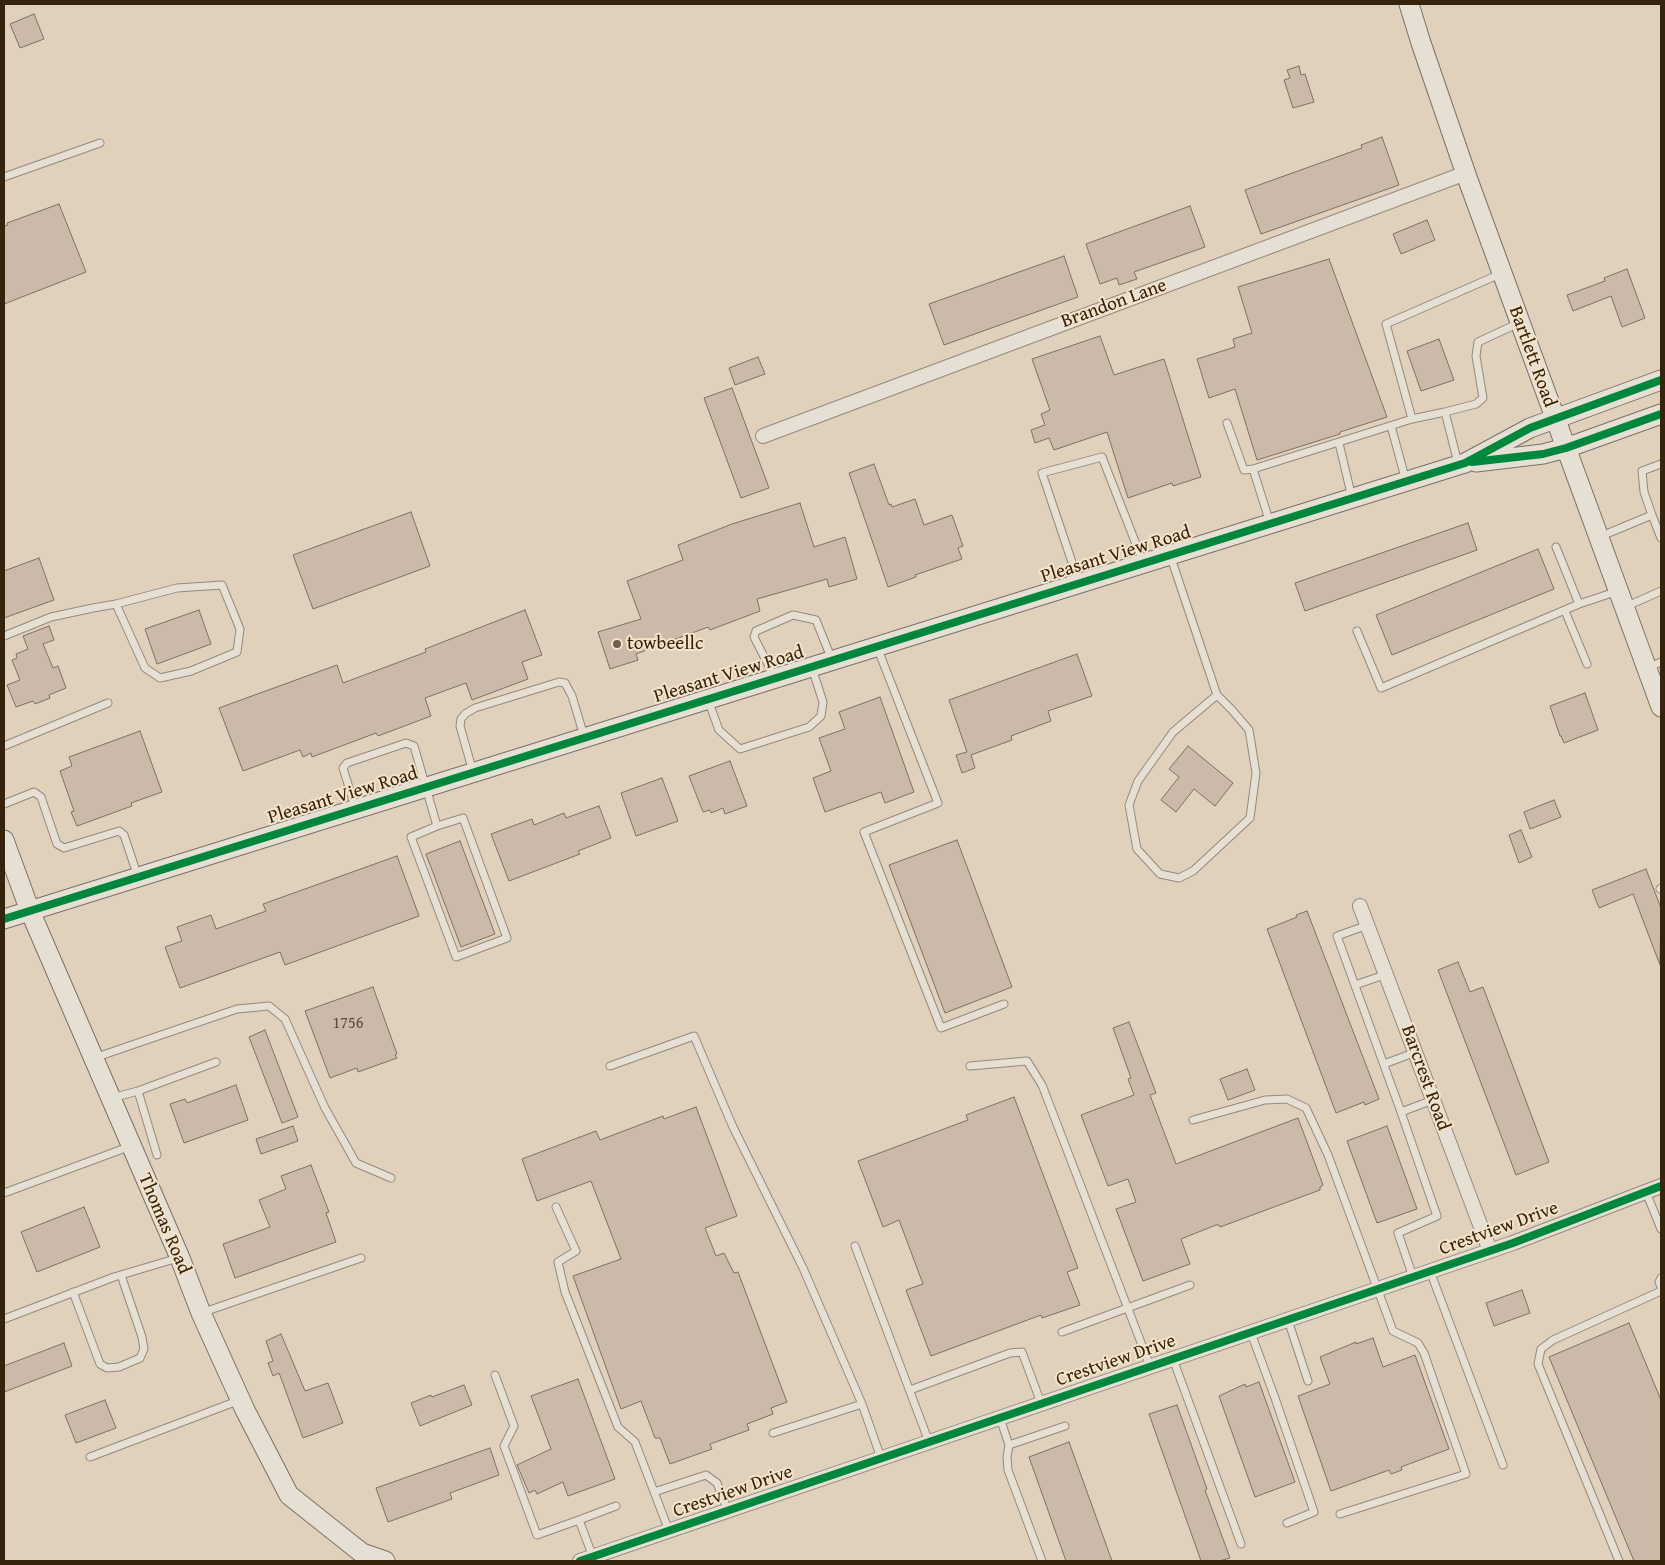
<!DOCTYPE html>
<html>
<head>
<meta charset="utf-8">
<style>
	body { margin:0 }
	#map { position:relative; width:1665px; height:1565px; overflow:hidden; background:#e0d1bd; font-family:"Gentium Book Plus",serif }
	canvas { display:block }
	.frame { position:absolute; inset:0; border:5px solid #36230e; pointer-events:none }
</style>
</head>
<body>
<div id="map">
<canvas width="1665" height="1565"></canvas>
<div class="frame"></div>
</div>
<script>
const context = document.querySelector('canvas').getContext('2d');
context.lineJoin = 'round';
function paint(path, color) {
  context.fillStyle = color;
  context.fill(path, 'evenodd');
}
function poly(rows) {
  const path = new Path2D();
  for (const r of rows) {
    path.moveTo(r[0], r[1]);
    for (let i = 2; i < r.length; i += 2) path.lineTo(r[i], r[i + 1]);
  }
  return path;
}
function stroke(path, color, width, dash) {
  context.strokeStyle = color;
  context.lineWidth = width;
  context.lineCap = dash ? 'butt' : 'round';
  context.setLineDash(dash || []);
  context.stroke(path);
}
function write(font, color, halo, rows, align = 'center') {
  context.font = font + ' "Gentium Book Plus",serif';
  context.lineWidth = 4;
  context.setLineDash([]);
  context.textBaseline = 'middle';
  context.strokeStyle = halo;
  context.fillStyle = color;
  for (const [text, x, y, turn = 0] of rows) {
    context.save();
    context.translate(x, y);
    context.rotate((+turn || 0) * Math.PI / 180);
    context.textAlign = isNaN(turn) ? turn : align;
    if (halo) context.strokeText(text, 0, 0);
    context.fillText(text, 0, 0);
    context.restore();
  }
}
const building = poly([
	[34,14,44,39,20,48,10,24,34,14],
	[1299,66,1301,75,1305,74,1314,102,1293,108,1284,80,1290,78,1287,70,1299,66],
	[1382,137,1399,185,1261,234,1245,190,1362,148,1361,145,1382,137],
	[59,204,86,272,4,304,4,226,8,225,7,223,59,204],
	[1190,206,1205,247,1134,272,1137,279,1119,285,1117,278,1100,284,1086,244,1190,206],
	[1427,220,1435,240,1401,254,1393,234,1427,220],
	[1064,256,1078,297,944,345,929,304,1064,256],
	[1329,259,1387,417,1340,432,1340,434,1257,460,1235,389,1209,398,1197,359,1235,347,1233,339,1252,333,1238,287,1329,259],
	[1627,269,1645,318,1622,327,1611,296,1573,311,1567,295,1605,281,1604,278,1627,269],
	[1100,336,1114,375,1164,359,1201,477,1173,486,1172,483,1128,498,1107,432,1054,450,1049,438,1035,443,1031,430,1045,425,1041,414,1050,410,1032,359,1100,336],
	[1439,339,1454,380,1421,391,1407,351,1439,339],
	[758,357,765,374,735,385,729,368,758,357],
	[732,388,769,488,741,498,704,398,732,388],
	[874,464,889,505,891,504,892,507,915,499,924,525,952,515,963,546,958,548,962,559,915,575,916,577,888,587,849,473,874,464],
	[800,503,814,547,845,537,857,579,829,587,827,579,757,599,760,611,710,630,708,627,636,654,638,660,610,669,598,632,641,619,627,581,683,560,678,545,732,524,800,503],
	[411,512,430,566,313,609,293,555,411,512],
	[1468,523,1477,550,1305,611,1295,583,1468,523],
	[1538,549,1554,589,1392,655,1376,615,1538,549],
	[39,558,54,600,4,618,4,571,39,558],
	[199,610,211,644,157,664,145,629,199,610],
	[525,610,542,655,522,662,528,679,472,700,466,683,425,698,431,716,378,736,376,733,312,757,311,753,303,757,300,750,243,771,219,708,337,665,343,683,426,652,425,649,525,610],
	[49,626,54,640,43,644,53,668,58,666,66,688,49,695,50,698,35,704,33,701,16,707,7,685,20,680,12,660,17,658,16,654,28,649,23,636,49,626],
	[1077,654,1092,696,1048,711,1051,721,1011,736,1012,740,971,755,975,768,962,773,956,755,967,752,949,700,1077,654],
	[1585,693,1598,730,1564,743,1561,736,1560,736,1550,706,1585,693],
	[880,697,914,792,885,803,881,792,825,812,813,778,831,771,819,738,845,729,839,712,880,697],
	[140,731,162,792,131,803,132,806,77,826,71,812,74,811,60,771,72,766,69,757,140,731],
	[1188,746,1233,783,1215,806,1194,789,1176,812,1161,800,1179,777,1169,769,1188,746],
	[730,761,747,806,725,814,723,808,711,813,710,810,703,812,689,776,730,761],
	[662,778,678,821,636,836,621,793,662,778],
	[1554,800,1561,817,1530,829,1524,812,1554,800],
	[599,806,611,838,578,851,580,854,509,881,491,834,532,819,534,825,564,813,566,818,599,806],
	[1521,830,1532,857,1519,863,1509,835,1521,830],
	[957,840,1012,987,945,1013,889,865,957,840],
	[460,841,495,934,461,947,426,854,460,841],
	[397,856,419,916,285,965,280,952,180,988,165,947,182,941,177,927,211,915,216,929,266,911,263,904,397,856],
	[1646,869,1661,908,1660,965,1633,894,1599,908,1592,890,1646,869],
	[1307,911,1379,1099,1365,1105,1364,1102,1336,1113,1267,929,1297,917,1296,915,1307,911],
	[1458,962,1470,992,1483,987,1549,1162,1516,1175,1438,970,1458,962],
	[373,987,397,1054,395,1055,397,1058,358,1072,357,1068,330,1078,305,1011,373,987],
	[1129,1022,1156,1093,1150,1095,1176,1164,1298,1118,1323,1185,1320,1187,1320,1190,1220,1227,1219,1225,1216,1225,1181,1239,1190,1264,1143,1281,1116,1209,1136,1202,1128,1179,1108,1186,1081,1115,1134,1095,1128,1079,1131,1078,1113,1028,1129,1022],
	[265,1030,298,1117,282,1123,249,1037,265,1030],
	[1247,1069,1255,1090,1228,1100,1220,1079,1247,1069],
	[236,1085,248,1120,184,1143,170,1104,185,1099,187,1103,236,1085],
	[1014,1097,1078,1268,1067,1272,1080,1305,1042,1318,1041,1315,931,1356,906,1290,923,1284,899,1220,883,1227,858,1161,968,1120,966,1115,1014,1097],
	[696,1107,737,1216,705,1228,716,1256,724,1253,734,1273,738,1272,787,1402,771,1408,773,1414,747,1424,749,1430,710,1444,712,1449,670,1464,660,1438,655,1438,641,1401,621,1409,573,1276,621,1259,591,1181,537,1201,522,1159,596,1131,600,1140,663,1116,664,1119,696,1107],
	[293,1126,298,1141,261,1154,256,1139,293,1126],
	[1387,1126,1417,1209,1377,1223,1347,1141,1387,1126],
	[311,1165,329,1212,326,1213,336,1242,235,1278,223,1244,270,1227,259,1200,286,1189,281,1176,311,1165],
	[84,1207,100,1247,37,1272,21,1232,84,1207],
	[1522,1290,1530,1313,1494,1326,1486,1303,1522,1290],
	[1629,1323,1661,1400,1661,1561,1634,1561,1549,1357,1629,1323],
	[281,1334,305,1391,328,1383,343,1423,303,1438,281,1378,279,1373,273,1376,268,1363,273,1361,266,1341,281,1334],
	[1373,1338,1383,1367,1415,1355,1449,1449,1401,1467,1402,1470,1391,1474,1389,1470,1331,1491,1298,1396,1330,1384,1320,1357,1356,1342,1356,1344,1373,1338],
	[64,1343,72,1366,4,1392,4,1366,64,1343],
	[578,1379,615,1479,568,1496,563,1482,537,1494,535,1490,529,1493,517,1465,551,1449,531,1396,578,1379],
	[1259,1382,1295,1482,1255,1497,1219,1396,1245,1384,1246,1387,1259,1382],
	[464,1385,472,1405,420,1426,411,1403,431,1395,432,1397,464,1385],
	[105,1400,116,1428,76,1443,65,1415,105,1400],
	[1177,1405,1207,1489,1205,1490,1230,1558,1219,1561,1201,1561,1149,1414,1177,1405],
	[1069,1442,1112,1561,1066,1561,1029,1457,1069,1442],
	[490,1448,499,1475,450,1493,452,1499,388,1522,376,1488,490,1448]
]);
const lane = poly([
	[4,177,100,143],
	[1445,412,1476,404,1483,398,1476,356,1478,342,1519,323],
	[1412,419,1445,412,1458,463],
	[1227,423,1244,470,1253,469,1270,523],
	[1391,426,1406,481],
	[1339,443,1352,498],
	[1253,469,1412,419,1386,324,1500,274],
	[1652,515,1644,492,1642,471,1661,464],
	[1599,537,1652,515,1661,538],
	[1556,547,1579,604],
	[1170,555,1217,695,1232,710,1249,730,1256,773,1250,818,1193,871,1179,878,1160,874,1137,849,1129,805,1138,781,1173,732,1217,695],
	[1079,583,1042,473,1102,457,1143,562],
	[1625,607,1661,591],
	[1565,611,1587,664],
	[1357,631,1381,688,1579,604,1618,591],
	[4,636,51,617,93,608,116,604,177,588,222,585,240,629,237,652,191,671,160,678,145,668,116,604],
	[877,647,938,803,864,832,941,1028,1004,1004],
	[1647,668,1661,662],
	[775,678,754,637,756,631,793,615,816,620,832,660],
	[708,700,719,730,740,749,809,727,821,716,823,702,812,668],
	[4,746,108,703],
	[473,772,460,726,461,719,465,714,475,708,559,682,565,683,572,696,584,736],
	[4,804,34,792,41,797,57,844,64,848,119,831,124,835,138,877],
	[355,807,343,768,347,763,406,743,414,746,437,826,411,837,456,957,507,938,463,818,437,826],
	[1660,889,1661,888],
	[1368,925,1337,936,1401,1112,1433,1100],
	[1355,985,1387,974],
	[94,1058,237,1009,269,1006,285,1019,325,1108,356,1163,391,1178],
	[1384,1064,1416,1052],
	[610,1066,694,1036,733,1127,803,1268,862,1404],
	[970,1066,1027,1061,1042,1085,1150,1366],
	[112,1098,138,1091],
	[1401,1112,1437,1216,1398,1233,1413,1277],
	[1193,1120,1265,1100,1287,1099,1306,1108,1328,1155,1393,1331,1418,1343,1424,1353,1466,1474,1340,1514],
	[157,1155,138,1091,216,1062],
	[1646,1192,1661,1229],
	[4,1193,131,1146],
	[556,1207,576,1251,558,1262,565,1292,618,1427,635,1442,669,1531],
	[855,1246,929,1442],
	[1430,1271,1503,1465],
	[1661,1278,1659,1282,1661,1287],
	[73,1292,100,1364,107,1368,119,1367,140,1358,144,1349,142,1337,121,1275],
	[201,1313,361,1258],
	[4,1319,114,1277,178,1258],
	[1288,1320,1308,1381],
	[1062,1332,1190,1285],
	[1251,1333,1275,1398,1314,1512,1287,1523],
	[1173,1359,1241,1544],
	[495,1375,514,1426,504,1446,537,1535,579,1520,593,1557],
	[910,1390,1010,1353,1022,1352,1041,1403],
	[1000,1418,1009,1445,1065,1426],
	[773,1433,862,1404,881,1458],
	[1009,1445,1007,1457,1008,1470,1042,1561],
	[90,1457,240,1400],
	[654,1492,706,1475,717,1483,728,1511],
	[579,1520,616,1506],
	[1619,1561,1538,1364,1541,1349,1553,1340,1661,1291]
]);
const street = poly([
	[763,436,1466,173],
	[1360,906,1490,1251],
	[580,1561,1513,1243,1661,1186]
]);
const secondary = poly([
	[1409,4,1421,43,1468,180,1661,707],
	[1476,462,1543,454,1566,448,1661,414],
	[4,840,30,911,180,1258,201,1313,245,1410,289,1495,362,1553,385,1561],
	[4,919,1465,463,1530,428,1661,380]
]);
const cycleway = poly([
	[1472,462,1543,454,1566,448,1661,414],
	[4,919,1465,463,1530,428,1661,380],
	[580,1561,1513,1243,1661,1186]
]);
const markers = [
	[617,644,5,"#72604b"]
];
const numberNames = [
	["1756",348,1024]
];
const streetNames = [
	["Brandon Lane",1114,304,-20],
	["Bartlett Road",1532,357,70],
	["Pleasant View Road",1116,555,-17],
	["Pleasant View Road",729,675,-17],
	["Pleasant View Road",343,796,-17],
	["Barcrest Road",1425,1078,70],
	["Thomas Road",164,1224,67],
	["Crestview Drive",1499,1229,-20],
	["Crestview Drive",1116,1361,-19],
	["Crestview Drive",733,1492,-19]
];
const poiNames = [
	["towbeellc",627,644]
];
paint(building, '#cbb9a9');
stroke(building, '#7b7164', 1);
stroke(lane, '#94897b', 9);
stroke(street, '#94897b', 16);
stroke(secondary, '#7b7164', 21);
stroke(lane, '#e6dfd4', 7);
stroke(street, '#e6dfd4', 14);
stroke(secondary, '#e6dfd4', 19);
stroke(cycleway, '#00873e', 8);
for (const [x, y, r, color] of markers) {
  const dot = new Path2D();
  dot.arc(x, y, r, 0, 2 * Math.PI);
  context.fillStyle = color;
  context.fill(dot);
  stroke(dot, '#f4e3cb', 2);
}
write('16px', '#5d4a36', null, numberNames);
write('19px', '#36230e', '#f4e3cb', streetNames);
write('19px', '#36230e', '#f4e3cb', poiNames, 'left');
</script>
</body>
</html>
